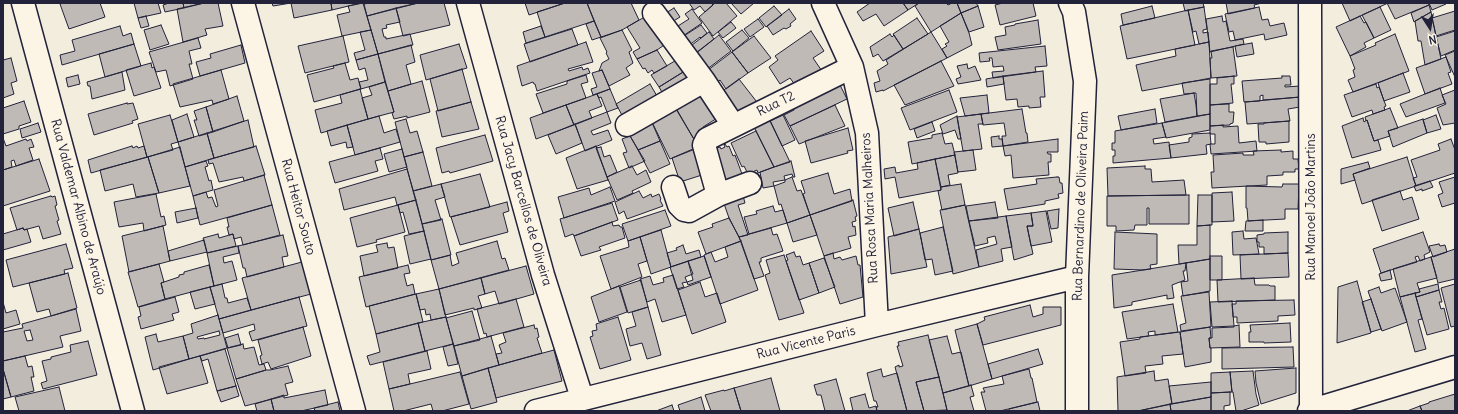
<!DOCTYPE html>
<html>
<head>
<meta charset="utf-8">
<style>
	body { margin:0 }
	#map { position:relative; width:1458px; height:414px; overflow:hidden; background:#f3edde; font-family:Delius,sans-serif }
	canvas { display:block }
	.frame { position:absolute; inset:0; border:4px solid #22223b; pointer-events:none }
	.north { position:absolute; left:1410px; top:8px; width:40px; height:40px; -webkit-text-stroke:3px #fcf5e5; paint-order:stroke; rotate:168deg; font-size:11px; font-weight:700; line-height:16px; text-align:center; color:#22223b }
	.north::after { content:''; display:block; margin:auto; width:14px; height:18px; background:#22223b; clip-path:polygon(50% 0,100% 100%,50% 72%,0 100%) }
</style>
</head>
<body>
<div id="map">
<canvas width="1458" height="414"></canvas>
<div class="frame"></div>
<div class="north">N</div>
</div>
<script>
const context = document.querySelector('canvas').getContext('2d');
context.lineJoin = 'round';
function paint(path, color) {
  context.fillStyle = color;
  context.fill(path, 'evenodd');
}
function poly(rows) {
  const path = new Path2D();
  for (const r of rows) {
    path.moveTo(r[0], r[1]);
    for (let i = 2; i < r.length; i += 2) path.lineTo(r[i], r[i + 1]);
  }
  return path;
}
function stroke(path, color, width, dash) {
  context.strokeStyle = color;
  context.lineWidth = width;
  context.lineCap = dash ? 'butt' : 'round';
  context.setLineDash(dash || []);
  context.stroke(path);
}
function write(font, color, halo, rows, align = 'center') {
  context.font = font + ' Delius,sans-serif';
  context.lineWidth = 3;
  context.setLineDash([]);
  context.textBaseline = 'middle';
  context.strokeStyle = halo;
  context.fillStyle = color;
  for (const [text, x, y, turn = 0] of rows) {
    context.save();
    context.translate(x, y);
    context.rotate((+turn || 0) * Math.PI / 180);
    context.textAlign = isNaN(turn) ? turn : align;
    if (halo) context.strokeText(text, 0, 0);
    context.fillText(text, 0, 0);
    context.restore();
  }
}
const building = poly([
	[63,3,100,3,105,17,69,29,60,4,63,3],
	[134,3,158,3,161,13,138,18,134,3],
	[169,3,183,3,184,8,165,12,163,5,169,3],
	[183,3,204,3,184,8,183,3],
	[204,3,218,3,223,26,205,29,207,35,183,42,177,9,204,3],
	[272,3,331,3,332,10,294,18,291,3,273,6,272,3],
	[331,3,361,3,332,10,331,3],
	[363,3,371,30,342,36,337,15,350,12,348,6,363,3],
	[370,3,418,3,367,16,364,4,370,3],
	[418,3,444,3,450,25,403,36,396,8,418,3],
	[525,3,565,3,529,15,525,3],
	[565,3,587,3,594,21,545,37,537,12,565,3],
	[587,3,631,3,639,20,622,30,601,37,587,3],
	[689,3,711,3,713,5,705,12,700,6,694,10,689,3],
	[715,3,726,3,737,16,713,36,699,17,715,3],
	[731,3,754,3,741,14,731,3],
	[870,3,903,3,908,10,884,26,876,14,863,21,857,12,870,3],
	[903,3,919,3,908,10,903,3],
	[919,3,946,3,948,5,952,3,957,3,961,13,931,32,915,6,919,3],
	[957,3,976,3,978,6,961,13,957,3],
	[1003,3,1033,3,1036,16,1000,25,995,5,1003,3],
	[1183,3,1203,3,1204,7,1185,11,1183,3],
	[1226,3,1262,3,1254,5,1255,8,1228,14,1226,3],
	[1342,3,1388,3,1350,21,1342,3],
	[1387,3,1429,3,1429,5,1395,19,1387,3],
	[1429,3,1446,3,1446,4,1432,10,1429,3],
	[1429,5,1431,12,1414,22,1411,13,1429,5],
	[774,6,782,15,766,27,759,18,774,6],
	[978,6,984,27,969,32,961,13,978,6],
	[1152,6,1155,18,1123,25,1121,14,1152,6],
	[1204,7,1207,29,1203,30,1203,33,1208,32,1209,42,1199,44,1196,31,1193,32,1188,10,1204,7],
	[1259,7,1262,20,1268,19,1270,26,1284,23,1287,35,1265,40,1264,34,1235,40,1233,31,1229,32,1225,14,1259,7],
	[1380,7,1391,30,1374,38,1362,15,1380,7],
	[396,8,400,22,386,25,387,28,382,29,384,37,386,37,386,39,410,34,413,45,378,54,367,16,396,8],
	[674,8,680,17,672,22,666,13,674,8],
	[692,9,702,23,677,40,670,31,689,19,685,14,692,9],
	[789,9,796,19,790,24,791,26,786,29,784,28,773,35,767,26,789,9],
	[1188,10,1195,45,1127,59,1120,26,1188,10],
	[1455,11,1455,30,1436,36,1432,18,1455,11],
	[1431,12,1441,59,1425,65,1421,41,1418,41,1415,21,1431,12],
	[961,13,969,33,972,45,947,58,942,49,947,46,945,44,949,42,940,26,961,13],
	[650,14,670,41,657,50,637,59,633,52,640,48,627,27,650,14],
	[146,16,149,26,141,28,138,18,146,16],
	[1222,16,1223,22,1226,21,1230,41,1243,39,1244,44,1210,52,1206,19,1222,16],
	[1360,16,1364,23,1366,22,1374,38,1364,43,1366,47,1350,56,1336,27,1360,16],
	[917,18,928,34,903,49,893,34,917,18],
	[758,19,764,27,750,37,744,29,758,19],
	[1038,20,1041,44,998,50,995,37,1006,35,1005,27,1015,25,1015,24,1038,20],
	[594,21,601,37,592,40,586,24,594,21],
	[731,22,736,28,723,38,718,32,731,22],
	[161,25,169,44,150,50,144,30,161,25],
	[701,25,707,33,701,38,700,37,684,49,676,41,701,25],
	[120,26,123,36,131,33,134,44,62,65,60,55,75,51,72,40,120,26],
	[541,26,545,37,526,43,523,32,541,26],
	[572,29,578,45,530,62,524,44,572,29],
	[371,30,378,54,356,60,354,53,365,50,360,32,371,30],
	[622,30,632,50,629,52,633,63,626,68,630,75,609,86,602,70,599,71,602,63,609,59,606,53,607,52,600,38,622,30],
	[742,30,749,38,733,51,726,42,742,30],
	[811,31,824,51,813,58,824,74,798,89,790,78,780,84,769,67,778,60,775,56,811,31],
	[1455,31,1455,50,1441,56,1436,37,1455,31],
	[709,32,714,39,697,52,692,45,709,32],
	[931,32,947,58,883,91,883,90,876,92,874,83,880,81,877,71,888,64,886,60,931,32],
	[890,34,892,37,894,35,903,49,883,61,878,54,873,57,870,47,890,34],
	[1395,34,1409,71,1353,92,1348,80,1355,77,1353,70,1355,69,1350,56,1376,45,1375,43,1395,34],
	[719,35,731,51,706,70,689,59,719,35],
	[343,36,349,62,305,73,298,46,343,36],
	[754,36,771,58,748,73,732,52,754,36],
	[198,38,201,48,189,51,192,64,189,64,193,79,170,86,166,70,156,72,149,52,198,38],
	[586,42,593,62,568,69,569,71,582,67,583,70,588,68,590,73,537,91,535,84,534,84,533,82,522,86,517,66,586,42],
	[1209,42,1211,78,1142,91,1136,65,1176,56,1175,49,1209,42],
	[1252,43,1254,54,1237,57,1235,46,1252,43],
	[134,44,141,66,105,77,99,54,134,44],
	[459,44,467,68,426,80,420,55,459,44],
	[241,45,245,63,200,76,196,62,211,58,210,54,241,45],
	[411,45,415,62,406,65,411,84,388,91,378,54,411,45],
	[1045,46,1047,66,1035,67,1036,72,993,78,992,72,1004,71,1003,66,993,67,992,58,989,58,990,61,980,62,979,53,1045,46],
	[1233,47,1237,76,1211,78,1210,58,1212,58,1211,51,1233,47],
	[657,50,667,66,654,73,652,70,648,73,645,68,643,69,637,59,657,50],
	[1455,51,1455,77,1445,55,1455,51],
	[732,52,748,73,726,89,720,80,714,85,704,73,732,52],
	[378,54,385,82,361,89,359,82,368,80,365,68,359,70,356,60,378,54],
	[1446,57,1451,72,1448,73,1452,84,1425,94,1416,68,1446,57],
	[11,58,17,81,11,83,14,94,3,98,3,60,11,58],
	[680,58,688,69,659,87,651,75,680,58],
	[941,61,954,86,905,105,894,85,941,61],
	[151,63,152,68,154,67,161,88,134,96,126,70,151,63],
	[345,63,350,80,358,78,361,89,314,102,307,75,334,68,333,66,345,63],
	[967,64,968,69,975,66,981,80,958,84,956,79,961,77,957,66,967,64],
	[462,69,471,102,438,111,430,79,462,69],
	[688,69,695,80,666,99,659,87,688,69],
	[221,70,229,99,213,104,212,100,180,107,173,84,221,70],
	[602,70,610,89,593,95,591,89,597,87,592,73,602,70],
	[1043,71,1045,97,1040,97,1041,107,1029,108,1029,106,1018,107,1017,99,1006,100,1003,76,1043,71],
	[122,72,125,90,92,99,90,86,88,86,87,82,122,72],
	[1403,73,1410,92,1384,101,1378,83,1403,73],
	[78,75,80,84,68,87,66,78,78,75],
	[586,75,588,82,581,84,586,98,543,113,536,94,567,84,567,81,586,75],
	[1003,76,1004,84,987,87,986,79,1003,76],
	[1234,76,1234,84,1231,84,1233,103,1210,105,1210,84,1217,84,1217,78,1234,76],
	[1282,76,1290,76,1291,85,1285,85,1285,87,1300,86,1301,97,1263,100,1263,95,1260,96,1260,101,1244,102,1242,81,1282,78,1282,76],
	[739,79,760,106,735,118,717,95,739,79],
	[837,79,847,99,790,126,784,115,794,110,793,106,837,79],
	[1210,79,1210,114,1197,116,1196,93,1184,94,1182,83,1210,79],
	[422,81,430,112,407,118,407,116,394,119,392,113,394,112,388,91,422,81],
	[385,82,394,112,368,119,362,98,372,95,369,87,385,82],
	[650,84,661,103,623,117,616,104,650,84],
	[1376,84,1377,88,1379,87,1386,106,1384,107,1385,110,1373,114,1372,110,1352,117,1344,95,1376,84],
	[702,86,722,115,703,127,707,133,695,141,673,103,702,86],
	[1440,88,1445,103,1406,117,1400,104,1440,88],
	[360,89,368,119,321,133,315,110,342,103,340,95,360,89],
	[610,89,618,108,607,112,601,97,599,98,597,94,610,89],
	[949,90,957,112,910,130,901,108,949,90],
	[1455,90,1455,123,1443,125,1437,108,1446,104,1442,95,1455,90],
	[1194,93,1196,105,1197,116,1165,122,1160,99,1194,93],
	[597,94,602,106,589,111,592,118,574,125,566,105,597,94],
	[987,95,989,113,965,116,960,98,987,95],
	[237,96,244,121,213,132,206,107,237,96],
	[1300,97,1300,107,1288,109,1290,121,1247,124,1245,102,1300,97],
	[24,101,31,122,19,126,19,129,3,134,3,108,24,101],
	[471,102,479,129,442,137,436,111,471,102],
	[127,103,127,104,133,103,138,119,132,121,133,123,94,135,88,114,127,103],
	[673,104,695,141,700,147,670,159,649,116,673,104],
	[1229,104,1229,112,1234,112,1233,123,1230,124,1230,125,1210,126,1210,105,1229,104],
	[566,105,574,125,536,139,530,118,566,105],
	[835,105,845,126,799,144,790,126,835,105],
	[206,107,213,132,199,136,194,120,197,120,194,111,206,107],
	[1390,108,1398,128,1388,131,1390,136,1374,141,1367,120,1366,121,1365,117,1390,108],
	[1022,109,1026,133,1027,133,1028,142,1003,146,1002,136,1006,136,1004,123,983,125,981,114,1022,109],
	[1155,109,1157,123,1121,130,1118,116,1155,109],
	[607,112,611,123,591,131,593,135,608,130,612,140,585,151,575,124,607,112],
	[766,112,790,162,774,167,750,119,766,112],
	[187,114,194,137,178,142,172,120,187,114],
	[981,114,983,124,978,124,982,149,963,151,957,117,981,114],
	[1210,114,1210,130,1166,138,1162,123,1210,114],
	[170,115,178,142,171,144,173,150,147,157,138,124,170,115],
	[783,115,795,140,782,146,770,121,783,115],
	[1436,115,1441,129,1427,133,1423,120,1436,115],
	[379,116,384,133,396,129,400,142,355,155,347,125,379,116],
	[957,116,961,139,958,139,955,130,943,134,940,125,957,116],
	[650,118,660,141,638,150,629,134,650,118],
	[1363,118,1364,122,1367,120,1374,141,1378,140,1381,150,1352,158,1342,126,1363,118],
	[406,119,410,133,417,131,423,152,404,157,395,122,406,119],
	[1423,119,1427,133,1393,147,1388,131,1423,119],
	[248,120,254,147,214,158,207,133,248,120],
	[1289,121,1289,142,1266,144,1266,142,1259,142,1258,124,1264,124,1264,123,1289,121],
	[932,122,935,131,917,138,914,129,932,122],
	[38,123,41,132,22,138,20,129,38,123],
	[1162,123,1166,137,1153,139,1154,144,1169,142,1171,158,1113,163,1113,156,1115,156,1115,150,1112,150,1112,143,1115,143,1115,131,1162,123],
	[575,124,582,143,556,154,548,135,575,124],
	[347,125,353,147,347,148,346,142,331,146,327,131,347,125],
	[1223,125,1223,127,1238,126,1239,143,1256,141,1257,151,1211,154,1210,144,1215,144,1215,134,1210,134,1210,126,1223,125],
	[848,128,853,150,847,151,848,153,811,163,805,141,848,128],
	[756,131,774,167,758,173,757,170,748,174,744,166,742,167,731,143,756,131],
	[207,133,214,158,185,167,178,142,207,133],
	[942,133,945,144,952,143,955,155,912,164,908,142,932,138,932,135,942,133],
	[1210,133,1211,144,1206,145,1207,154,1171,158,1169,145,1189,142,1189,138,1192,137,1192,134,1210,133],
	[485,135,493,161,450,173,449,171,442,173,436,148,485,135],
	[630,136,645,161,629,168,623,153,627,152,622,139,630,136],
	[999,136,999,139,1002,139,1003,146,992,147,991,137,999,136],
	[3,138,6,146,26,139,27,141,31,139,34,147,29,148,33,160,16,166,14,160,11,161,12,167,3,170,3,138],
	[1058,139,1058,152,1047,152,1048,154,1051,154,1051,162,1048,162,1049,175,1013,178,1011,155,1005,156,1003,146,1058,139],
	[1451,139,1455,150,1455,173,1416,186,1413,178,1417,177,1411,160,1440,150,1438,144,1451,139],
	[660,141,670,164,650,173,638,150,660,141],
	[725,144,727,147,729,146,733,156,735,155,742,174,743,173,746,180,722,190,709,151,720,147,721,149,725,147,724,145,725,144],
	[132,146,133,148,137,146,138,148,144,146,147,157,91,173,88,160,132,146],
	[256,146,265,175,244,181,243,177,219,182,213,163,209,164,208,160,256,146],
	[596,146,608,180,577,189,566,158,596,146],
	[180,147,190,186,159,193,148,157,180,147],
	[601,147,604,157,610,155,617,172,607,177,596,148,601,147],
	[380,148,383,159,375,161,378,171,335,183,329,162,380,148],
	[402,149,407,167,389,172,384,154,402,149],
	[693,149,702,175,680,182,672,158,693,149],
	[973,150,976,170,958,172,954,152,973,150],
	[1281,150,1281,152,1293,151,1293,159,1298,159,1299,169,1295,169,1295,172,1283,172,1283,175,1267,176,1267,185,1212,188,1211,172,1214,172,1213,155,1243,153,1243,155,1254,155,1253,151,1281,150],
	[423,152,432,186,413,191,404,157,423,152],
	[955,155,958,173,948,175,950,185,941,187,935,159,955,155],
	[148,157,159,193,136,197,133,184,105,191,100,170,148,157],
	[1407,157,1416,186,1362,204,1353,174,1407,157],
	[39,159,50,191,3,206,3,170,39,159],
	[935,159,941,190,899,198,895,177,885,179,884,169,895,167,896,173,918,169,917,163,935,159],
	[206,161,208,166,205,167,209,181,211,180,213,190,193,196,185,167,206,161],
	[791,161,795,177,793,177,792,174,784,176,785,180,773,182,774,186,763,188,760,172,791,161],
	[1368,162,1370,168,1353,174,1355,180,1341,184,1341,169,1368,162],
	[632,166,637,175,646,170,651,182,632,191,633,193,617,200,607,177,632,166],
	[1145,166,1145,169,1151,169,1152,182,1184,180,1186,195,1108,196,1107,168,1145,166],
	[407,169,416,200,397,205,395,197,344,210,339,189,407,169],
	[828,173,834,194,850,189,852,201,810,215,803,194,805,193,801,181,828,173],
	[480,174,490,207,450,217,441,184,480,174],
	[264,175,272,205,200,225,193,196,206,192,208,198,212,197,216,207,218,206,214,190,264,175],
	[792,177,797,191,801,190,810,215,787,223,781,204,779,205,774,186,785,182,785,180,792,177],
	[1057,177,1059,177,1060,183,1062,183,1063,193,1058,194,1059,198,1045,201,1045,204,1008,210,1004,189,1037,184,1036,179,1057,177],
	[1455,177,1455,203,1442,207,1438,195,1443,193,1439,182,1455,177],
	[1430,181,1433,187,1422,191,1422,189,1416,191,1414,186,1430,181],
	[441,184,445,197,435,200,441,220,422,224,413,191,441,184],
	[961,184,965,205,942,210,938,191,941,190,941,187,961,184],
	[1283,184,1299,184,1298,209,1285,209,1285,219,1248,221,1247,208,1246,208,1246,186,1282,187,1283,184],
	[610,187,615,201,564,218,558,197,589,188,591,195,610,187],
	[639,191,643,198,651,194,652,197,659,194,661,199,660,200,663,206,627,219,624,211,619,214,615,202,639,191],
	[1400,191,1403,200,1412,197,1419,219,1382,231,1372,200,1400,191],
	[742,192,745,203,738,205,748,235,739,237,729,218,722,198,742,192],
	[1232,192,1234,221,1212,222,1212,193,1232,192],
	[156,194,161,217,164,216,166,225,144,231,143,223,119,227,114,202,156,194],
	[1189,195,1189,224,1149,224,1149,208,1147,208,1147,225,1135,225,1134,230,1116,231,1116,226,1107,226,1107,196,1189,195],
	[1198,195,1212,195,1212,225,1197,226,1198,195],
	[51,196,52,197,55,196,57,205,55,206,59,220,57,221,61,234,43,239,39,226,24,230,23,228,17,230,10,208,51,196],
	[416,200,424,231,409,234,403,212,400,213,398,205,416,200],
	[853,200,857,216,855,217,856,221,852,222,853,227,855,226,856,235,848,237,851,248,824,256,810,215,853,200],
	[507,202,509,211,503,213,508,232,460,245,451,217,507,202],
	[913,202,919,229,894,236,888,208,913,202],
	[995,202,998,218,969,221,966,206,995,202],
	[612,203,618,220,574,236,573,234,565,237,560,219,612,203],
	[272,205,280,235,243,245,241,237,234,239,233,234,229,235,227,227,229,227,227,218,272,205],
	[398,205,405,232,376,240,377,242,357,247,350,218,398,205],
	[965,205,979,267,953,274,940,210,965,205],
	[773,206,775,212,783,210,787,223,749,234,744,217,757,214,756,211,773,206],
	[196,208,198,218,177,223,175,212,196,208],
	[1059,209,1058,228,1051,229,1047,211,1059,209],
	[665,210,671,226,628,241,622,224,665,210],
	[1046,211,1052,242,1031,246,1027,226,1033,226,1031,213,1046,211],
	[1031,213,1033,226,1027,226,1033,254,1014,260,1006,216,1031,213],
	[810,215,817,235,793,242,787,223,810,215],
	[1006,216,1012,247,1001,249,1003,261,979,267,976,250,997,244,995,236,987,238,988,243,975,246,969,221,1006,216],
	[729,218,741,241,706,254,698,232,713,227,712,224,729,218],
	[442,219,451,255,431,260,422,224,442,219],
	[1263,220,1263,231,1245,231,1246,221,1263,220],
	[612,222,613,226,619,225,620,227,622,227,625,238,599,247,601,250,581,256,574,236,612,222],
	[1210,225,1210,259,1179,264,1178,245,1197,245,1197,226,1210,225],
	[163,226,170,261,129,272,122,236,163,226],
	[943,227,953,271,935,275,932,259,925,260,920,233,943,227],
	[23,228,24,230,27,229,31,242,3,250,3,234,23,228],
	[771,228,773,235,777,234,783,251,761,258,761,262,759,262,764,276,754,279,739,237,771,228],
	[919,229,927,267,891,274,888,237,919,229],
	[661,230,671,267,651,274,640,237,661,230],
	[424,231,431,259,410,264,404,236,424,231],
	[1243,231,1244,239,1256,238,1259,254,1233,255,1232,232,1243,231],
	[1115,232,1157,234,1157,264,1150,265,1151,269,1143,270,1114,269,1115,232],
	[1288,232,1288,253,1264,254,1264,247,1259,247,1259,242,1257,242,1257,235,1264,234,1264,233,1288,232],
	[1423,232,1430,252,1424,255,1425,259,1420,261,1418,256,1415,257,1417,262,1381,273,1373,249,1423,232],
	[218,234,219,238,233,234,236,246,207,253,203,238,218,234],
	[283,235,288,256,282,257,284,267,247,277,245,268,243,268,238,246,283,235],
	[640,237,647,261,638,264,642,277,611,289,600,256,629,247,628,241,640,237],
	[204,240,207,252,170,261,168,251,204,240],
	[497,241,502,259,505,258,509,270,439,289,431,260,450,255,452,266,459,263,456,253,497,241],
	[741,241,758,290,720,304,704,255,711,252,715,262,728,257,725,247,741,241],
	[387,243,388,248,394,247,398,268,364,276,360,256,378,252,376,245,387,243],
	[66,244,73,268,64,270,65,274,13,287,6,260,66,244],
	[1439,244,1440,246,1445,245,1447,252,1433,257,1429,246,1439,244],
	[683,245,686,254,699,250,701,257,671,267,667,253,677,250,676,248,683,245],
	[238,246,239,253,223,257,224,263,232,261,237,280,214,286,207,253,238,246],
	[1455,249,1455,279,1438,283,1431,257,1455,249],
	[794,252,796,257,800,256,803,265,809,263,819,293,799,300,786,261,788,260,786,255,794,252],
	[833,253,834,259,840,257,842,260,856,256,858,265,860,265,863,297,840,304,824,256,833,253],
	[1288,253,1289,277,1241,279,1240,255,1288,253],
	[784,255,804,313,779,320,765,275,770,273,766,260,784,255],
	[704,256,711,277,688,285,687,282,693,280,688,261,704,256],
	[1210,256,1222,256,1222,280,1210,280,1210,256],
	[1431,257,1437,278,1417,283,1420,292,1400,297,1393,269,1431,257],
	[824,258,835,287,819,293,809,263,824,258],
	[1210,259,1210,291,1183,296,1181,282,1188,281,1186,263,1210,259],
	[688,261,693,274,685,277,687,282,682,283,684,287,677,289,670,267,688,261],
	[302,262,311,294,251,310,242,278,302,262],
	[1186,263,1185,271,1183,271,1185,280,1172,285,1174,298,1167,299,1167,295,1132,302,1132,305,1114,308,1112,275,1186,263],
	[159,264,164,282,161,283,165,299,138,307,128,272,159,264],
	[209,265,214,286,165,299,161,283,179,277,179,275,184,274,184,272,209,265],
	[408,265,410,273,404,274,407,286,413,284,415,294,366,307,359,277,408,265],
	[526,266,534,294,499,304,495,291,485,294,481,278,526,266],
	[1390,270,1392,279,1381,281,1379,274,1390,270],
	[68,273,77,308,51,316,49,309,37,312,29,283,68,273],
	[673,275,686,315,662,322,655,299,647,302,640,279,650,276,653,285,664,282,663,278,673,275],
	[481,278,485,294,478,296,482,308,474,310,474,308,445,315,439,289,481,278],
	[1254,278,1255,285,1269,285,1270,286,1275,286,1275,300,1218,302,1217,280,1254,278],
	[641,280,648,307,628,313,620,287,641,280],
	[1357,281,1371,333,1337,343,1338,287,1357,281],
	[700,282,705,297,717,293,726,322,692,334,678,290,700,282],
	[222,284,225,298,227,298,228,303,247,298,251,310,219,319,210,287,222,284],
	[1438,284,1439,290,1416,297,1415,293,1420,292,1419,289,1438,284],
	[1455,284,1455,326,1451,327,1441,288,1455,284],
	[619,286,627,312,599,322,591,297,619,286],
	[210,287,215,304,195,309,190,292,210,287],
	[1379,287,1381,293,1395,288,1407,322,1382,331,1368,291,1379,287],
	[439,289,446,317,431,320,430,314,426,315,425,309,420,310,416,294,439,289],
	[1439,290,1442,302,1439,302,1441,309,1444,308,1449,329,1427,335,1416,297,1439,290],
	[1209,292,1211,327,1181,331,1180,325,1186,323,1181,296,1209,292],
	[1415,293,1422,319,1418,320,1426,349,1415,352,1400,297,1415,293],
	[416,294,423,322,376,334,369,306,416,294],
	[175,297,179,312,172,314,174,320,141,329,138,317,141,316,139,307,175,297],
	[299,297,307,326,252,341,249,332,255,330,254,324,223,333,219,319,299,297],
	[516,299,524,327,487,337,486,333,484,334,477,309,516,299],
	[1371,299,1381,329,1371,332,1362,302,1371,299],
	[1294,300,1295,315,1278,316,1278,321,1237,323,1237,317,1233,317,1232,304,1236,304,1236,301,1294,300],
	[1232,301,1234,326,1212,327,1210,302,1232,301],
	[3,302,6,313,16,310,20,324,3,329,3,302],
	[1173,304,1178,332,1155,335,1155,331,1148,332,1149,336,1127,339,1122,312,1173,304],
	[1030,305,1033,317,1043,314,1043,307,1061,307,1061,325,983,345,977,324,985,320,984,317,1030,305],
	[648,307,661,355,647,359,642,343,630,346,626,329,636,326,632,312,648,307],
	[76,309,81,331,60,336,63,347,3,361,3,332,23,328,22,324,76,309],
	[30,330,33,340,27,341,24,331,30,330],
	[472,311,480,340,454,346,446,318,472,311],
	[218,315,227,348,189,359,183,336,193,333,191,324,218,315],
	[219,331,220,335,204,339,204,338,198,339,197,337,219,331],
	[446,317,453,344,425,351,418,323,446,317],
	[618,317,631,360,600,369,590,337,593,336,592,331,597,330,596,324,618,317],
	[418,323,425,351,370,365,367,356,380,352,376,334,418,323],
	[1290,323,1291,342,1264,343,1264,342,1249,342,1249,332,1251,332,1250,325,1290,323],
	[977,324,992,379,969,386,955,330,977,324],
	[534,325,535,329,537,328,539,337,537,338,542,353,499,365,496,354,502,353,499,345,506,342,503,333,534,325],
	[1239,325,1240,347,1210,348,1209,338,1212,338,1212,328,1234,327,1234,326,1239,325],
	[303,327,311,356,271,369,268,362,262,364,260,356,262,355,258,340,303,327],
	[1210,327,1211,338,1209,338,1210,348,1211,348,1211,362,1185,367,1180,332,1210,327],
	[1180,332,1183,354,1162,356,1163,364,1145,366,1146,373,1125,376,1120,342,1140,339,1140,337,1180,332],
	[156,334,158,342,183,336,189,359,153,370,145,337,156,334],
	[238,334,241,345,228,348,225,338,238,334],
	[928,335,939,377,916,382,924,411,907,411,895,367,899,365,899,367,903,366,897,346,899,346,898,342,928,335],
	[491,336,499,365,462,376,454,346,491,336],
	[947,336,952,354,961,352,969,386,943,393,929,340,947,336],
	[88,341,97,375,43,389,41,383,47,381,42,361,51,359,51,357,71,352,70,345,88,341],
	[243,344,244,349,254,347,259,365,264,364,266,370,236,379,227,348,243,344],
	[453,344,458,364,448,366,443,347,453,344],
	[1293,347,1294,367,1222,369,1222,348,1293,347],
	[225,349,236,386,217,391,208,359,202,361,200,356,225,349],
	[1038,349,1043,364,992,379,988,364,1038,349],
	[554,350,562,381,496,398,488,368,554,350],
	[427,351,431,369,408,374,410,384,389,389,383,362,427,351],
	[25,356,28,367,32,366,34,377,31,377,34,391,11,397,3,369,3,361,25,356],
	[200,356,208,383,167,394,159,367,200,356],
	[288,366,293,382,285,384,288,395,245,406,236,379,266,370,270,370,288,366],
	[488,368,497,402,471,409,462,376,488,368],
	[1296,368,1296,393,1261,404,1256,383,1255,371,1296,368],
	[3,369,11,397,3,399,3,369],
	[881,369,883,377,897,373,907,411,877,411,876,407,878,407,876,401,874,401,867,373,881,369],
	[1029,369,1031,378,1032,378,1037,402,1000,411,986,411,981,392,985,392,983,388,1004,384,1002,376,1029,369],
	[1154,371,1155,381,1168,379,1172,404,1138,411,1118,411,1117,377,1154,371],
	[1253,371,1256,394,1259,405,1241,411,1236,411,1233,392,1232,392,1230,372,1253,371],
	[460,372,469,404,442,411,433,411,431,404,403,411,394,411,389,389,460,372],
	[1230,372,1232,392,1211,393,1211,373,1230,372],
	[939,377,947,410,924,411,916,382,939,377],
	[771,378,780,411,741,411,734,388,771,378],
	[836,379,845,411,825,411,821,395,817,395,814,385,836,379],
	[1211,382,1211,397,1172,404,1169,386,1211,382],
	[971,385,974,396,970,397,974,411,944,411,947,410,943,393,971,385],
	[236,386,239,396,221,402,217,391,236,386],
	[59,387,65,411,19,411,15,397,59,387],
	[734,388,741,411,711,411,705,395,724,390,724,391,734,388],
	[325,390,328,405,301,411,274,411,271,399,284,395,284,398,325,390],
	[1230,392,1230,405,1224,406,1224,411,1211,411,1211,393,1230,392],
	[865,394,869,408,876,406,877,411,853,411,850,398,865,394],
	[1455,394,1455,411,1422,411,1420,406,1429,403,1429,402,1455,394],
	[701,397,705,411,680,411,678,405,701,397],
	[1211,397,1211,411,1171,411,1170,404,1211,397],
	[271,399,274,411,257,411,255,404,271,399],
	[338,402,340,411,315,411,314,408,338,402],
	[1038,402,1040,411,1009,411,1009,409,1038,402],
	[1170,404,1171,411,1138,411,1147,409,1170,404],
	[672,405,674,411,656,411,672,405],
	[1420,406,1422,411,1407,411,1420,406]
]);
const minor = poly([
	[23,3,133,411],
	[243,3,354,411],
	[468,3,543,275,582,398],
	[823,3,852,67,867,133,877,325],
	[1070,3,1074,12,1085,81,1077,277,1077,411],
	[1310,3,1311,410],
	[654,13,704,81,733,125],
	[627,125,704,81],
	[673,187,679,205,684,210,689,211,718,195,750,183],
	[718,195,704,145,707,139,852,67],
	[536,411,877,325,1077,277],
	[1309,411,1455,367]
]);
const streetNames = [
	["Rua T2",776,104,-26],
	["Rua Jacy Barcellos de Oliveira",523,201,74],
	["Rua Bernardino de Oliveira Paim",1081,206,-88],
	["Rua Valdemar Albino de Araújo",78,207,75],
	["Rua Heitor Souto",298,207,75],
	["Rua Manoel João Martins",1311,207,-90],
	["Rua Rosa Maria Malheiros",870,208,-93],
	["Rua Vicente Paris",806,343,-14]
];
paint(building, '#bfbab6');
stroke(building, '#22223b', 1);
stroke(minor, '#22223b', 25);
stroke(minor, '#fcf5e5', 22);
write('13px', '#22223b', '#fcf5e5', streetNames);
</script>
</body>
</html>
